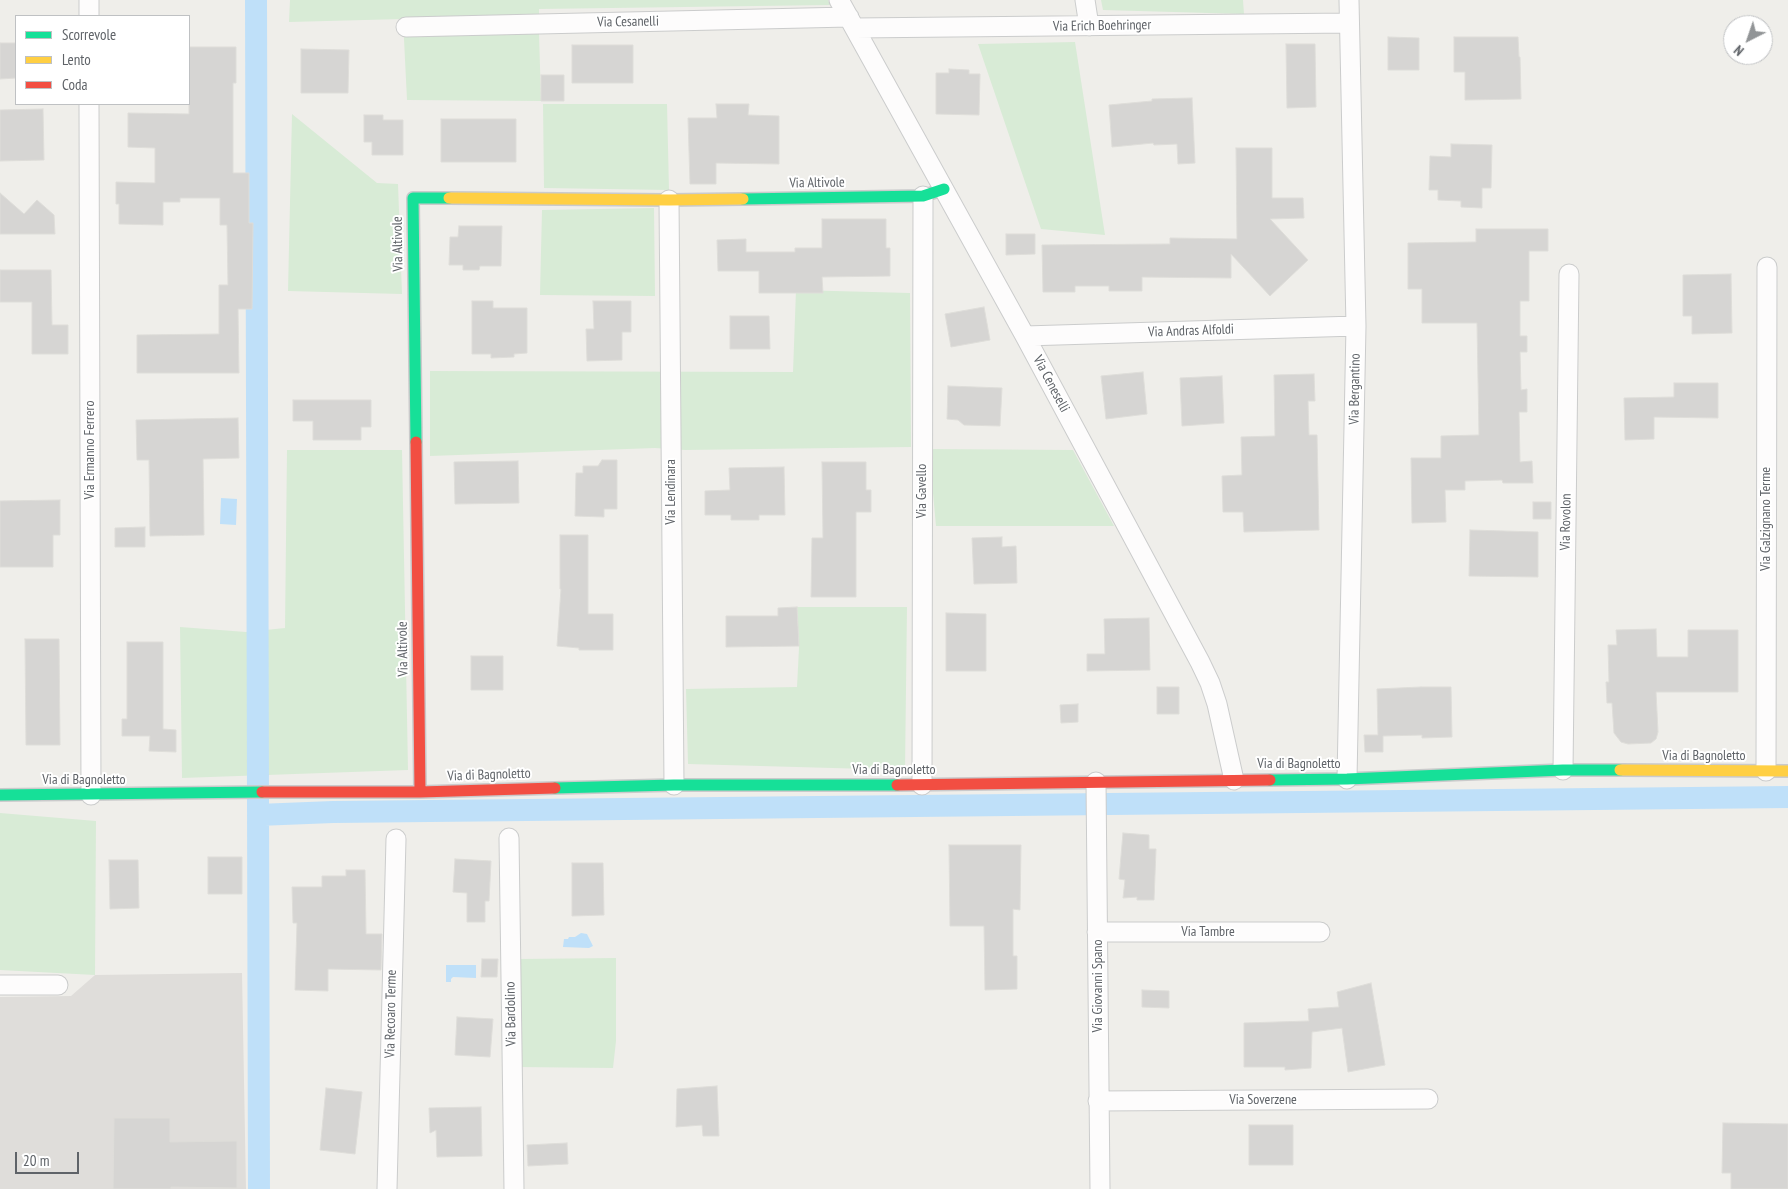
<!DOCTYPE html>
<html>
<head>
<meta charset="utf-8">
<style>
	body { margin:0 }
	#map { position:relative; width:1788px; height:1189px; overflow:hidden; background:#efeeea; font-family:"PT Sans Narrow",sans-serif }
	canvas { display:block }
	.legend { position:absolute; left:15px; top:15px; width:175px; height:90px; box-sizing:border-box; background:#fff; border:1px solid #bfc1c3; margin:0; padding:6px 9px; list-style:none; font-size:15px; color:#5f6368 }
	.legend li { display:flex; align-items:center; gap:10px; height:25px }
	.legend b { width:25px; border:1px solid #bfc1c3 }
	.north { position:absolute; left:1723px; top:15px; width:50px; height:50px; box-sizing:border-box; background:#fff; border:1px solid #bfc1c3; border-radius:50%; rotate:221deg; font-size:14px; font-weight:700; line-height:20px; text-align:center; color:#5f6368 }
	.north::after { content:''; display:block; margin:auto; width:18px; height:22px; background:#919496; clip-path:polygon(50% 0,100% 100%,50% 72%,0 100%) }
	.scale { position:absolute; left:15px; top:1152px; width:64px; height:22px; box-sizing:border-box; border:2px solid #5f6368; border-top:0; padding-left:6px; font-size:15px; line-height:18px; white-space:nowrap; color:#5f6368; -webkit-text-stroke:4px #fff; paint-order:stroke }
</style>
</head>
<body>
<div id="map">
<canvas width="1788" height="1189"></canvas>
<ul class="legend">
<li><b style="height:6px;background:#16e098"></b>Scorrevole</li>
<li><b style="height:6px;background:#ffcf43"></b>Lento</li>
<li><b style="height:6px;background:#f24e42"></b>Coda</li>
</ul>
<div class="north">N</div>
<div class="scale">20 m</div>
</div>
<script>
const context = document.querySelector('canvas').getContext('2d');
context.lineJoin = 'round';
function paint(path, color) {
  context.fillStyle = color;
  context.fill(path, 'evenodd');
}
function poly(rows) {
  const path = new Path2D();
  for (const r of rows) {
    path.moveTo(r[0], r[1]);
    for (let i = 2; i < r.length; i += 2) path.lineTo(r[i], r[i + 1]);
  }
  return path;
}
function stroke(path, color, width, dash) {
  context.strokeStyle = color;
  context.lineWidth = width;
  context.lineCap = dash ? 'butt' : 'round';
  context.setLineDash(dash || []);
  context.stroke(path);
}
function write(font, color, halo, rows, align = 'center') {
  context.font = font + ' "PT Sans Narrow",sans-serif';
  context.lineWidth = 4;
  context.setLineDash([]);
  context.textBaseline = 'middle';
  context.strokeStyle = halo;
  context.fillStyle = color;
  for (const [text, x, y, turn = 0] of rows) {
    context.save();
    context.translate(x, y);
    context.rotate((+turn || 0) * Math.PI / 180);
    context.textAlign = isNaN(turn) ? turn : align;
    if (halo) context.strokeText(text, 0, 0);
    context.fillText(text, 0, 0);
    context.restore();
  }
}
const industrial = poly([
	[242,973,246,1189,0,1189,0,997,71,996,95,975]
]);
const green = poly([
	[290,0,828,0,830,5,539,9,539,33,541,101,407,100,403,19,289,22],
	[1101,0,1243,0,1244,14,1103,10],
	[1075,42,1105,235,1041,229,978,44],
	[543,104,667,104,669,190,544,188],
	[292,114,377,183,398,184,402,294,288,291],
	[654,208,655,296,540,295,542,210],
	[796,290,910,293,911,447,685,450,655,448,430,456,430,371,793,372],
	[929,449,1073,450,1114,526,936,526],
	[287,450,402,450,408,770,182,778,180,627,246,632,285,628],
	[797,607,907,607,905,770,688,764,686,689,797,687,799,648],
	[0,813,96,821,95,975,0,970],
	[616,958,616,1041,613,1068,518,1067,519,959]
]);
const water = poly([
	[221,498,237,499,236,525,220,524],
	[581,933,587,934,593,946,589,948,563,947,564,939,568,939,569,937,575,937],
	[446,965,476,965,476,978,453,977,451,979,451,982,446,982]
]);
const canal = poly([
	[256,0,259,1189],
	[258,815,333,812,1788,797]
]);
const building = poly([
	[1388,37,1419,38,1419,70,1388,70,1388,37],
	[1454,37,1518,37,1519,57,1520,57,1521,99,1465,100,1465,72,1454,72,1454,37],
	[0,43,16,43,16,78,0,79,0,43],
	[1286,44,1315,44,1316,107,1287,108,1286,44],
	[572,45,633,45,633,83,572,83,572,45],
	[189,47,236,47,236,83,233,83,233,173,249,173,249,223,253,223,252,309,238,309,239,373,137,373,137,335,219,334,219,285,228,285,227,225,220,225,220,198,180,198,180,202,163,202,163,225,119,224,119,204,116,204,116,182,155,183,155,148,128,147,128,113,189,114,189,47],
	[301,49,349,50,348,93,301,93,301,49],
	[949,69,969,70,969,74,980,74,979,115,936,114,936,73,949,73,949,69],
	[541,75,564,75,564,101,541,101,541,75],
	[1192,98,1195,163,1178,164,1177,144,1154,145,1153,143,1112,147,1109,105,1152,101,1152,99,1192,98],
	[716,104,749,104,748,115,779,116,779,164,716,163,716,184,690,184,688,118,717,118,716,104],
	[43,109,44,160,0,161,0,110,43,109],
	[364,115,383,115,383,120,403,120,403,155,372,155,372,142,364,142,364,115],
	[441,119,516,119,516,162,441,162,441,119],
	[1451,144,1492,145,1491,188,1482,188,1482,208,1461,207,1461,201,1438,200,1438,190,1429,190,1430,156,1451,157,1451,144],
	[1236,148,1272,148,1272,198,1303,198,1304,218,1270,219,1308,260,1270,296,1231,254,1231,278,1142,277,1142,291,1109,291,1109,286,1075,286,1075,292,1043,292,1042,245,1170,244,1170,238,1237,239,1236,148],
	[0,193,24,214,37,200,54,215,55,234,0,234,0,193],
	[822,219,886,219,886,248,890,248,890,276,822,277,823,293,759,293,759,271,718,271,717,240,746,239,746,252,795,252,795,248,822,248,822,219],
	[459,226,502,226,501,266,480,266,479,270,463,270,463,265,449,265,450,237,458,237,459,226],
	[1476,229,1548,229,1548,251,1529,251,1529,301,1520,301,1520,336,1527,336,1527,352,1520,352,1521,390,1527,389,1527,412,1519,412,1520,462,1532,461,1533,483,1503,483,1502,480,1465,481,1465,490,1445,490,1446,522,1412,523,1411,458,1441,458,1441,436,1479,435,1477,323,1422,323,1422,289,1408,289,1408,243,1476,242,1476,229],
	[1006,234,1035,234,1035,254,1006,255,1006,234],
	[0,270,51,270,52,325,68,325,68,354,32,354,32,302,0,302,0,270],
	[1731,274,1732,333,1692,334,1692,316,1683,316,1683,275,1731,274],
	[472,301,493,301,493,308,527,308,527,353,514,354,514,357,491,358,491,354,472,354,472,301],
	[593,301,631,301,631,332,622,332,622,360,587,361,586,329,594,329,593,301],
	[984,307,990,340,951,347,945,314,984,307],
	[730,316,769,316,770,349,730,349,730,316],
	[1143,372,1147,414,1106,419,1101,376,1143,372],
	[1314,374,1315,401,1308,401,1309,435,1317,435,1319,530,1244,532,1243,512,1223,512,1222,476,1242,475,1241,437,1275,436,1274,375,1314,374],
	[1222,376,1224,423,1182,426,1180,378,1222,376],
	[1674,383,1718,383,1718,418,1654,417,1654,439,1625,440,1624,398,1674,397,1674,383],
	[948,386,1002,388,1000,426,964,425,958,420,947,419,948,386],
	[293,400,371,400,371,427,361,427,361,440,313,440,313,421,293,421,293,400],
	[238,418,239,458,203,459,204,535,150,536,149,460,137,460,136,420,238,418],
	[602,460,617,460,617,509,604,509,604,517,575,516,576,473,583,473,583,466,598,466,602,460],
	[518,461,519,503,455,504,454,462,518,461],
	[822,462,866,462,866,490,871,490,871,512,856,512,856,597,811,597,812,538,823,538,822,462],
	[784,467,785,515,759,515,759,520,731,520,731,515,705,515,705,491,730,490,729,468,784,467],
	[60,500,60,535,53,535,53,567,0,567,0,501,60,500],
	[1533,502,1551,502,1551,519,1533,519,1533,502],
	[145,527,145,547,115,547,115,528,145,527],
	[1470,530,1538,532,1538,577,1469,576,1470,530],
	[560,535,588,535,588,614,613,614,613,650,579,650,579,648,557,646,561,589,560,589,560,535],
	[1002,537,1002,547,1016,546,1017,583,974,584,972,538,1002,537],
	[797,607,799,646,726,647,726,616,778,616,778,608,797,607],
	[946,613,986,614,986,671,946,671,946,613],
	[1149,618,1150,670,1087,671,1087,654,1105,654,1104,619,1149,618],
	[1656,629,1657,657,1688,657,1688,630,1738,630,1738,692,1656,692,1658,732,1656,739,1651,743,1628,744,1621,742,1614,733,1612,703,1607,703,1606,682,1609,682,1608,645,1617,645,1616,630,1656,629],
	[25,639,59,639,60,745,26,745,25,639],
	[127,642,163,642,163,729,176,730,176,752,149,751,150,736,122,736,122,719,127,719,127,642],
	[471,656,503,656,503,690,471,690,471,656],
	[1157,687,1179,687,1179,714,1157,714,1157,687],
	[1421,687,1451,687,1452,737,1422,738,1422,735,1383,736,1383,752,1365,752,1364,735,1378,735,1377,689,1421,687],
	[1078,704,1078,722,1061,723,1060,705,1078,704],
	[1123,833,1149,835,1149,849,1156,849,1154,900,1137,900,1137,897,1123,898,1125,880,1119,879,1123,833],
	[949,845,1021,845,1020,910,1013,909,1013,956,1017,956,1017,989,985,990,984,926,950,926,949,845],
	[208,857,242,857,242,894,208,894,208,857],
	[455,859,491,861,489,901,485,901,485,922,467,922,467,893,453,892,455,859],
	[109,860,138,860,139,908,110,909,109,860],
	[572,863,603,863,604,915,572,916,572,863],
	[346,870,365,870,366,934,382,934,381,970,328,969,328,991,295,990,297,923,293,923,292,887,322,887,322,876,346,876,346,870],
	[482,959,498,959,497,977,481,977,482,959],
	[1371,983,1385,1065,1348,1072,1342,1028,1312,1032,1311,1068,1285,1070,1285,1067,1244,1067,1244,1023,1309,1021,1308,1009,1339,1007,1337,992,1371,983],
	[1142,990,1169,991,1169,1008,1142,1007,1142,990],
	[457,1017,493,1019,490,1057,455,1055,457,1017],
	[717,1086,719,1136,703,1136,702,1125,676,1127,677,1089,717,1086],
	[326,1088,362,1092,355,1154,320,1150,326,1088],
	[481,1107,482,1156,437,1157,436,1130,430,1133,429,1108,481,1107],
	[114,1118,170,1118,170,1142,237,1141,237,1188,171,1187,171,1189,113,1189,114,1118],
	[1723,1123,1788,1124,1788,1189,1731,1189,1731,1173,1722,1173,1723,1123],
	[1249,1125,1293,1125,1293,1165,1249,1165,1249,1125],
	[567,1143,568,1164,528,1166,527,1145,567,1143]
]);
const street = poly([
	[89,0,89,16],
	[839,0,1025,336,1200,662,1210,683,1217,704,1234,780],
	[1085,0,1089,26],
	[406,27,849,17],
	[855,28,1349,23],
	[89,104,91,795],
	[669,200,674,785],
	[1025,336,1356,326],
	[1563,770,1569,274],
	[1766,771,1767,267],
	[1347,779,1356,326,1349,0],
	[1096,782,1100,1189],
	[922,785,923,196],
	[509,838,514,1189],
	[1097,932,1320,932],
	[0,985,58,985],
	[1098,1101,1428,1099],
	[387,1189,396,839]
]);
const fast = poly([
	[743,199,923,196,944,189],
	[416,442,413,198,449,198],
	[1270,780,1347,779,1563,770,1620,770],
	[555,788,674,785,897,785],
	[0,795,262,792]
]);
const slow = poly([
	[449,198,669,200,743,199],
	[1620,770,1788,771]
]);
const jam = poly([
	[416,442,420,792],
	[897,785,1270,780],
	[262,792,420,792,555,788]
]);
const streetNames = [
	["Via Cesanelli",628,22,-1],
	["Via Erich Boehringer",1102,26,-1],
	["Via Altivole",817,183,-1],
	["Via Altivole",398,244,-91],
	["Via Andras Alfoldi",1191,331,-2],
	["Via Ceneselli",1051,384,62],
	["Via Bergantino",1355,389,-89],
	["Via Ermanno Ferrero",90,450,-90],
	["Via Gavello",922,491,-90],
	["Via Lendinara",671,492,-90],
	["Via Galzignano Terme",1766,519,-90],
	["Via Rovolon",1566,522,-89],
	["Via Altivole",403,649,-91],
	["Via di Bagnoletto",1704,756],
	["Via di Bagnoletto",1299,764],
	["Via di Bagnoletto",894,770],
	["Via di Bagnoletto",489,775,-2],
	["Via di Bagnoletto",84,780],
	["Via Tambre",1208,932],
	["Via Giovanni Spano",1098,986,-90],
	["Via Recoaro Terme",391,1014,-89],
	["Via Bardolino",511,1014,-91],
	["Via Soverzene",1263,1100]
];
paint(industrial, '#dfddda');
paint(green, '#d8ebd6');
paint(water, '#bfe0f9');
stroke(canal, '#bfe0f9', 22);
paint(building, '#d6d5d3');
stroke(building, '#deddd9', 1);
stroke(street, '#cbcccc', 21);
stroke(fast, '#cacacb', 14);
stroke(slow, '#cacacb', 14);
stroke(jam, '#cacacb', 14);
stroke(street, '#fdfcfc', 19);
stroke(fast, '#16e098', 11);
stroke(slow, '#ffcf43', 11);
stroke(jam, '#f24e42', 11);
write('14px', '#5f6368', '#fff', streetNames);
</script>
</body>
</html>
